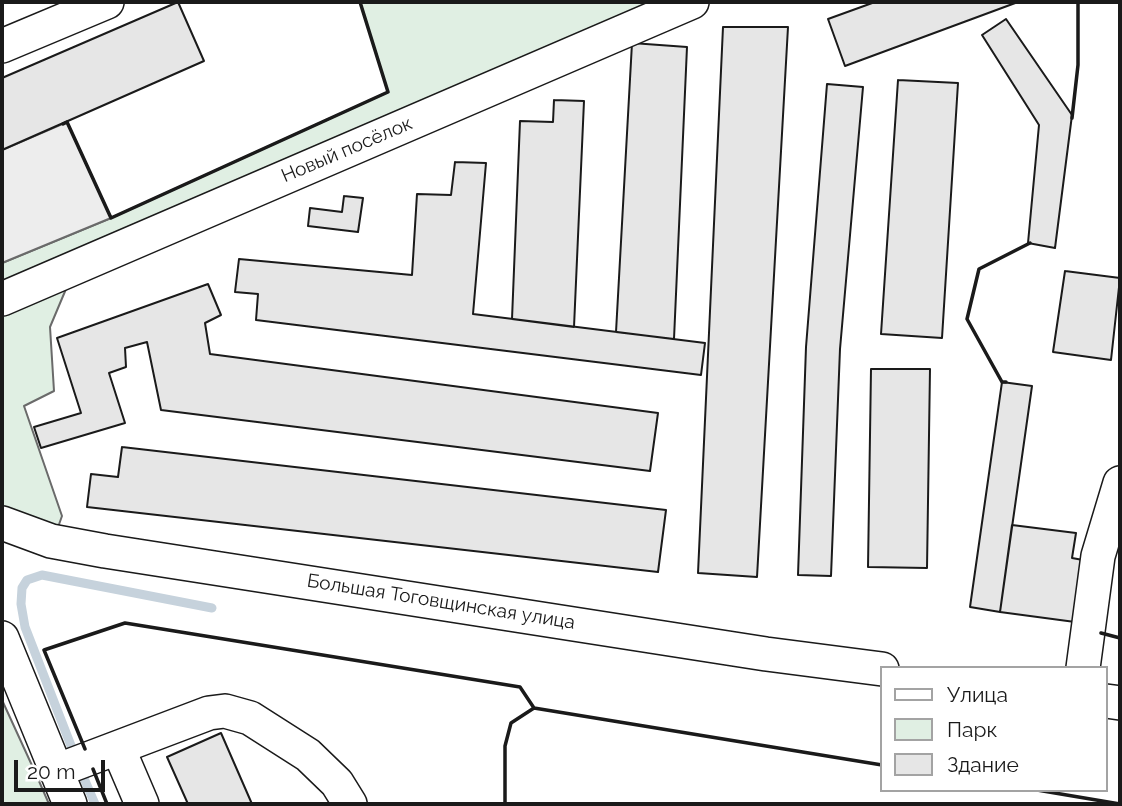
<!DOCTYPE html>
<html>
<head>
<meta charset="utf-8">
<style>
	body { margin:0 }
	#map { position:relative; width:1122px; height:806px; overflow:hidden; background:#fff; font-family:Raleway,sans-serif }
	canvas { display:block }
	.frame { position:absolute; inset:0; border:4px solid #1a1a1a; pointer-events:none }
	.legend { position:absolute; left:880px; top:666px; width:228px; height:126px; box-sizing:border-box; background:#fff; border:2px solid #a3a3a3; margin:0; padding:9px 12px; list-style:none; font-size:21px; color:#1a1a1a }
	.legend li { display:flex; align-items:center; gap:14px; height:35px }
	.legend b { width:35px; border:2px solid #a3a3a3 }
	.scale { position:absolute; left:14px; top:760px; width:91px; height:32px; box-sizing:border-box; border:4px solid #1a1a1a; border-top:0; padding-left:9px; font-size:21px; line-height:24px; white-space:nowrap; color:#1a1a1a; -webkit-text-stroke:5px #fff; paint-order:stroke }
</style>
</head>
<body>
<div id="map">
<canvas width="1122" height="806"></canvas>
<div class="frame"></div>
<ul class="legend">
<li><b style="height:9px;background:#fff"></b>Улица</li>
<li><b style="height:19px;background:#e0efe3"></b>Парк</li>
<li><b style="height:19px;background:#e6e6e6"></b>Здание</li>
</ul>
<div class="scale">20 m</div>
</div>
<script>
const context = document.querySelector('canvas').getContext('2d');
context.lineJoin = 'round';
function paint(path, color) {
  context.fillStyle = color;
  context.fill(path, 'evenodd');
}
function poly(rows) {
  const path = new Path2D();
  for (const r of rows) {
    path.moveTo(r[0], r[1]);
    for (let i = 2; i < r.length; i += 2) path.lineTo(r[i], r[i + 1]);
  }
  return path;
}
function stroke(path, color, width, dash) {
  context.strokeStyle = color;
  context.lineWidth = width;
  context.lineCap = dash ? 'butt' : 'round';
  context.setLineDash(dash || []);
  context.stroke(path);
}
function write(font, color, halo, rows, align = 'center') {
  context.font = font + ' Raleway,sans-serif';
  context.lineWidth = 5;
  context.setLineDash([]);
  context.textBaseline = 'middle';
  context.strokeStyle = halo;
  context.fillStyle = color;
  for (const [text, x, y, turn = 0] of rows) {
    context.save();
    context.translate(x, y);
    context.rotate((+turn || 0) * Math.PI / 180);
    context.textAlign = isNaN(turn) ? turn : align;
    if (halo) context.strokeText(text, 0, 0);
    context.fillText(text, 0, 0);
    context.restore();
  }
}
const green = poly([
	[360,2,659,2,2,289,2,263,111,218,388,92,360,2],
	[66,289,50,327,54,391,24,406,62,516,57,530,2,514,2,314,66,289],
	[2,700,35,772,49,804,2,804,2,700]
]);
const parking = poly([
	[67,122,111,218,2,263,2,150,67,122]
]);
const stream = poly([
	[75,756,25,627,21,604,22,588,27,580,42,575,212,608],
	[80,769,95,804]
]);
const building = poly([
	[178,2,204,61,2,150,2,78,178,2],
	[875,2,1018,2,845,66,828,19,875,2],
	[1006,19,1072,115,1055,248,1028,243,1039,125,982,35,1006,19],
	[723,27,788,27,757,577,698,573,723,27],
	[632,43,687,47,674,339,616,332,632,43],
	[898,80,958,83,942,338,881,334,898,80],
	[827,84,863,87,840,349,831,576,798,575,806,347,827,84],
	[554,100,584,101,574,327,512,319,520,121,553,122,554,100],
	[455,162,486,163,473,314,705,343,701,375,256,320,258,294,235,292,239,259,412,275,417,194,451,195,455,162],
	[344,196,363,198,358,232,308,226,310,208,342,212,344,196],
	[1065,271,1120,278,1111,360,1053,352,1065,271],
	[208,284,221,315,205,323,210,354,658,413,650,471,161,410,147,342,125,348,126,367,109,373,125,423,41,448,34,427,81,413,57,338,208,284],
	[871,369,930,369,927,568,868,567,871,369],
	[1002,382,1032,386,1000,612,970,607,1002,382],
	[122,447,666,510,658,572,87,507,91,474,118,477,122,447],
	[1012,525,1076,533,1072,558,1083,560,1075,622,1000,612,1012,525],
	[221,733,252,804,188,804,167,757,221,733]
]);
const minor = poly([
	[2,46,107,2],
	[2,299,692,2],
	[2,523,51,541,105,551,766,654,882,669],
	[2,638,70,804],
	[1083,668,1098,556,1120,483],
	[1106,701,1120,703],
	[118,748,142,804],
	[56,771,209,713,225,711,250,718,308,755,337,783,350,804]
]);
const wall = poly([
	[1072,118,1078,65,1078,2],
	[63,124,67,122,111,218,388,92,360,2],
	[1006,382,1002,382,967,319,979,269,1030,243],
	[1101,633,1120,638],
	[85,749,44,650,125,623,520,687,534,708],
	[93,769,107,804],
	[1037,790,1120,804],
	[505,804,505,746,511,723,534,708,882,765]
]);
const streetNames = [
	["Новый посёлок",347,150,-23],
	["Большая Тоговщинская улица",441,602,9]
];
paint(green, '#e0efe3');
stroke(green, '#6a6a6a', 2);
paint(parking, '#ededed');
stroke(parking, '#6a6a6a', 2);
stroke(stream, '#c6d2dc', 9);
paint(building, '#e6e6e6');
stroke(building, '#1a1a1a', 2);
stroke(minor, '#1a1a1a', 36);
stroke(minor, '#fff', 33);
stroke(wall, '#1a1a1a', 3.5);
write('19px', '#1a1a1a', '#fff', streetNames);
</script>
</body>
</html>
